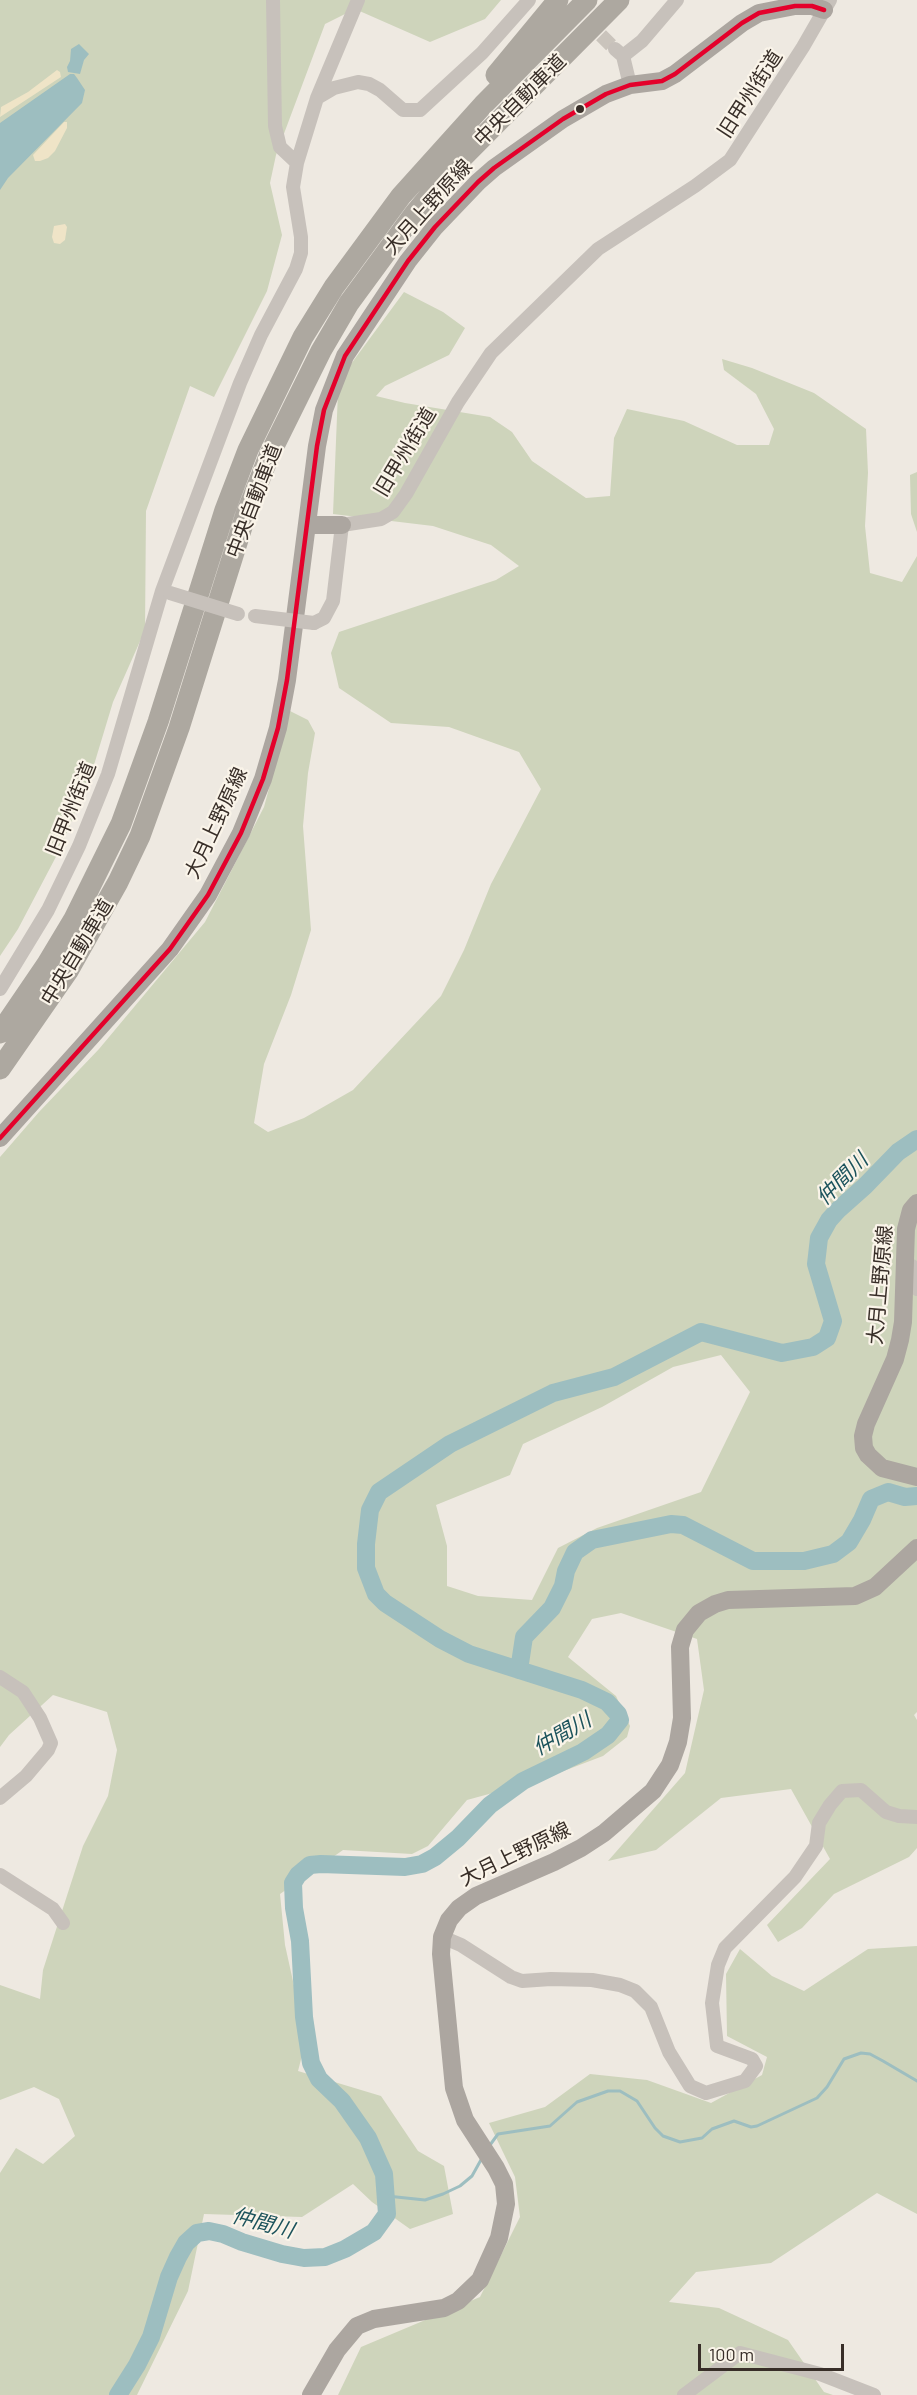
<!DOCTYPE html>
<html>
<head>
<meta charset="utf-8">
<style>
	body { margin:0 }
	#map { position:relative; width:917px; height:2395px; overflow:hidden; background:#eee9e1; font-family:Barlow,sans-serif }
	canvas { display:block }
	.scale { position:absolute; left:698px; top:2344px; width:146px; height:27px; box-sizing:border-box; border:3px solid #382e28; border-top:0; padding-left:8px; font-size:18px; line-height:21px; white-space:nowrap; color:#382e28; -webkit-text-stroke:4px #faf4e9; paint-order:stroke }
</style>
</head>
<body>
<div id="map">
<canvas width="917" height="2395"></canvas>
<div class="scale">100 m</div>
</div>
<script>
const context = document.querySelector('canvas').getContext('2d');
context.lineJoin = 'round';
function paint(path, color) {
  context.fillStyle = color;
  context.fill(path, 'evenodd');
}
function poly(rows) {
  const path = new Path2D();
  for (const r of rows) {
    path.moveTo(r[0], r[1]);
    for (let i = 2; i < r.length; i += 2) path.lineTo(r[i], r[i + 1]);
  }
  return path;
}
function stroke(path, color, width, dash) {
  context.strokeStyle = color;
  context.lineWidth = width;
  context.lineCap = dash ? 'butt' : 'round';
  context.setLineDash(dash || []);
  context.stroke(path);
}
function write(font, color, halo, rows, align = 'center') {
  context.font = font + ' Barlow,"Noto Sans JP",sans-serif';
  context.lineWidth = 4.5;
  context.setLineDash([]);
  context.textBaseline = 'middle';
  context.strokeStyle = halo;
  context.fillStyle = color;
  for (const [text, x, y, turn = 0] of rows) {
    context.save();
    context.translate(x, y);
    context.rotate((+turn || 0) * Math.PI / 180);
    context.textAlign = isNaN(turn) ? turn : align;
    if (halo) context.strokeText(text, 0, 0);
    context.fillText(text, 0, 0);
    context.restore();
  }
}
const green = poly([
	[0,0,501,0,485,19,430,42,355,9,325,24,276,155,270,183,282,235,267,291,214,397,190,386,146,511,145,630,113,702,90,778,59,851,18,929,0,956],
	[404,292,443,312,465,328,449,355,385,386,376,396,405,403,490,417,512,432,532,461,586,498,610,496,614,438,627,409,684,421,737,445,769,445,774,429,756,394,724,370,722,359,752,368,814,393,866,429,868,473,865,526,870,573,902,582,917,556,917,1712,914,1715,917,1720,917,1848,909,1857,834,1894,802,1928,778,1942,767,1925,830,1859,791,1789,721,1798,656,1850,608,1861,685,1773,704,1690,697,1639,621,1613,592,1619,568,1657,616,1696,630,1726,627,1737,603,1756,540,1780,467,1800,428,1846,412,1854,343,1850,280,1894,285,1945,306,2040,298,2071,381,2096,418,2151,444,2166,453,2214,410,2229,372,2202,353,2184,302,2217,204,2214,188,2291,137,2395,0,2395,0,2173,16,2148,43,2164,75,2136,59,2099,34,2087,0,2100,0,1985,40,1999,43,1970,83,1846,108,1796,117,1750,107,1712,53,1695,9,1735,0,1747,0,1157,39,1112,99,1049,205,922,264,807,290,711,308,720,315,733,308,773,303,826,311,930,291,995,264,1064,254,1123,268,1132,304,1118,353,1090,441,996,464,950,491,884,541,789,519,752,449,727,391,723,339,688,331,653,339,632,496,580,519,566,491,545,433,526,333,514,338,392,351,364],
	[721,1355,750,1392,701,1492,597,1528,558,1548,532,1600,478,1596,447,1586,447,1546,436,1505,510,1475,523,1444,602,1407,673,1367],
	[917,472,917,532,911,514,910,475],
	[917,1946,917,2214,877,2193,771,2263,696,2272,669,2302,719,2308,788,2340,824,2392,833,2395,338,2395,361,2347,480,2297,520,2217,515,2177,489,2123,545,2107,590,2074,647,2080,711,2103,762,2075,767,2057,727,2036,726,1974,740,1949,772,1976,804,1991,868,1949]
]);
const sand = poly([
	[57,70,60,72,61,77,0,117,1,107,28,92],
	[64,122,67,122,67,128,55,151,48,158,40,161,35,161,33,155],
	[65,224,67,227,65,240,60,244,54,243,52,237,54,226]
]);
const water = poly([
	[79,44,89,54,84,60,80,74,68,72,67,67,70,61,71,49],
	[70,74,74,74,77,78,85,90,82,103,8,178,0,190,0,123]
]);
const stream = poly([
	[490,2145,498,2134,550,2126,577,2102,608,2091,620,2091,637,2101,655,2128,663,2136,680,2142,702,2138,712,2129,734,2121,751,2127,757,2126,817,2098,827,2087,844,2059,861,2053,870,2054,883,2061,917,2081],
	[387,2196,425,2200,443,2194,460,2186,472,2176,482,2158]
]);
const river = poly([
	[519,1670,524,1637,552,1608,563,1586,566,1571,575,1552,592,1540,671,1524,683,1525,753,1561,804,1561,833,1554,849,1542,862,1520,871,1499,888,1492,905,1497,917,1496],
	[118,2395,137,2365,151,2337,169,2277,178,2257,186,2243,197,2233,209,2231,223,2234,242,2242,282,2254,304,2258,325,2257,345,2249,374,2232,387,2214,384,2174,368,2138,342,2101,319,2079,311,2063,304,2017,300,1941,294,1908,293,1883,298,1875,310,1865,321,1864,405,1867,422,1864,435,1857,458,1838,490,1805,523,1781,583,1752,608,1735,620,1720,618,1714,607,1702,582,1690,469,1654,440,1639,385,1603,376,1594,366,1568,366,1544,370,1510,379,1492,450,1444,553,1393,614,1377,701,1332,782,1353,813,1347,827,1338,833,1321,816,1264,819,1238,829,1220,838,1210,865,1186,898,1152,917,1139]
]);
const minorTunnel = poly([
	[571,6,615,49]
]);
const minor = poly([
	[273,0,275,126,280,147,297,163],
	[615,49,623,56,630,85],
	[623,56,642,41,677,0],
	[317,98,334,88,358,82,369,84,380,90,403,110,420,110,482,53,529,0],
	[314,623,324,618,333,601,342,525,381,519,393,512,406,494,458,402,491,353,598,249,695,186,730,160,803,47,830,0],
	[0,989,48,910,79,846,108,774,162,591,240,383,261,335,296,269,301,253,301,237,293,187,297,163,317,98,358,0],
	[912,1266,912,1279,917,1289],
	[0,1677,23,1692,40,1718,51,1743,48,1750,26,1776,0,1798],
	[0,1875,53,1909,63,1923],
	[442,1937,461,1945,511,1977,522,1981,551,1979,592,1980,620,1985,635,1991,651,2007,669,2052,690,2086,706,2093,745,2081,756,2066,752,2059,717,2046,712,2003,718,1965,725,1948,795,1877,816,1846,819,1823,830,1805,842,1791,861,1790,886,1812,899,1816,917,1817],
	[684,2395,740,2353,820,2374,874,2395]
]);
const major = poly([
	[307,525,342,525],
	[0,1138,170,949,208,895,241,833,263,779,278,728,287,680,317,446,324,410,345,356,408,261,435,227,478,182,494,168,563,119,606,94,630,85,662,81,675,74,742,23,759,13,795,6,812,6,824,10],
	[917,1203,911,1210,906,1229,903,1322,900,1340,895,1359,866,1424,863,1436,864,1448,868,1455,882,1468,917,1477],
	[311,2395,337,2350,357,2326,374,2319,444,2308,458,2301,480,2280,499,2238,506,2204,504,2184,496,2168,465,2120,454,2088,441,1954,442,1937,449,1920,459,1908,476,1896,554,1862,581,1848,604,1833,653,1791,670,1765,678,1742,682,1718,680,1647,685,1630,699,1613,715,1604,728,1600,855,1596,875,1587,917,1548]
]);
const highway = poly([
	[496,75,558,0],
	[0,1033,47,964,74,919,121,824,158,722,225,510,248,450,303,337,334,287,401,196,483,105,587,0],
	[0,1069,68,971,118,882,140,836,179,728,246,514,269,456,321,351,349,303,415,213,456,164,619,0]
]);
const minorBridge = poly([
	[170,593,238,614],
	[255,616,314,623]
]);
const bus1 = poly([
	[0,1138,170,949,208,895,241,833,263,779,278,728,287,680,317,446,324,410,345,356,408,261,435,227,478,182,494,168,563,119,606,94,630,85,662,81,675,74,742,23,759,13,795,6,812,6,824,10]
]);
const markers = [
	[580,109,5,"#382e28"]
];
const streetNames = [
	["旧甲州街道",750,94,-57],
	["中央自動車道",520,100,-45],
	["大月上野原線",428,207,-48],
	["旧甲州街道",405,452,-59],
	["中央自動車道",254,501,-69],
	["旧甲州街道",71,809,-68],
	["大月上野原線",216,823,-65],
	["中央自動車道",77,952,-59],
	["大月上野原線",880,1285,-85],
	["大月上野原線",515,1854,-26]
];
const waterNames = [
	["仲間川",842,1179,-45],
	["仲間川",562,1734,-30],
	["仲間川",263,2223,15]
];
paint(green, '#ced4bb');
paint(sand, '#efe4c7');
paint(water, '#9dbec0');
stroke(stream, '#9dbec0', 3);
stroke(river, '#9dbec0', 18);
stroke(minorTunnel, '#cac4bc', 14, [14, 7]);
stroke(minor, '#c7c1bb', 14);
stroke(major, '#aca6a0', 18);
stroke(highway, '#ada8a0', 21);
stroke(minorBridge, '#c7c1bb', 14);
stroke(bus1, '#e4002b', 4.5);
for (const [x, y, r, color] of markers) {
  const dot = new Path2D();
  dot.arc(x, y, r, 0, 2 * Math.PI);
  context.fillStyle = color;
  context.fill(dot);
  stroke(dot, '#faf4e9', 2);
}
write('20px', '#382e28', '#faf4e9', streetNames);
write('italic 21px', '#1c535c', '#faf4e9', waterNames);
</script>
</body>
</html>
